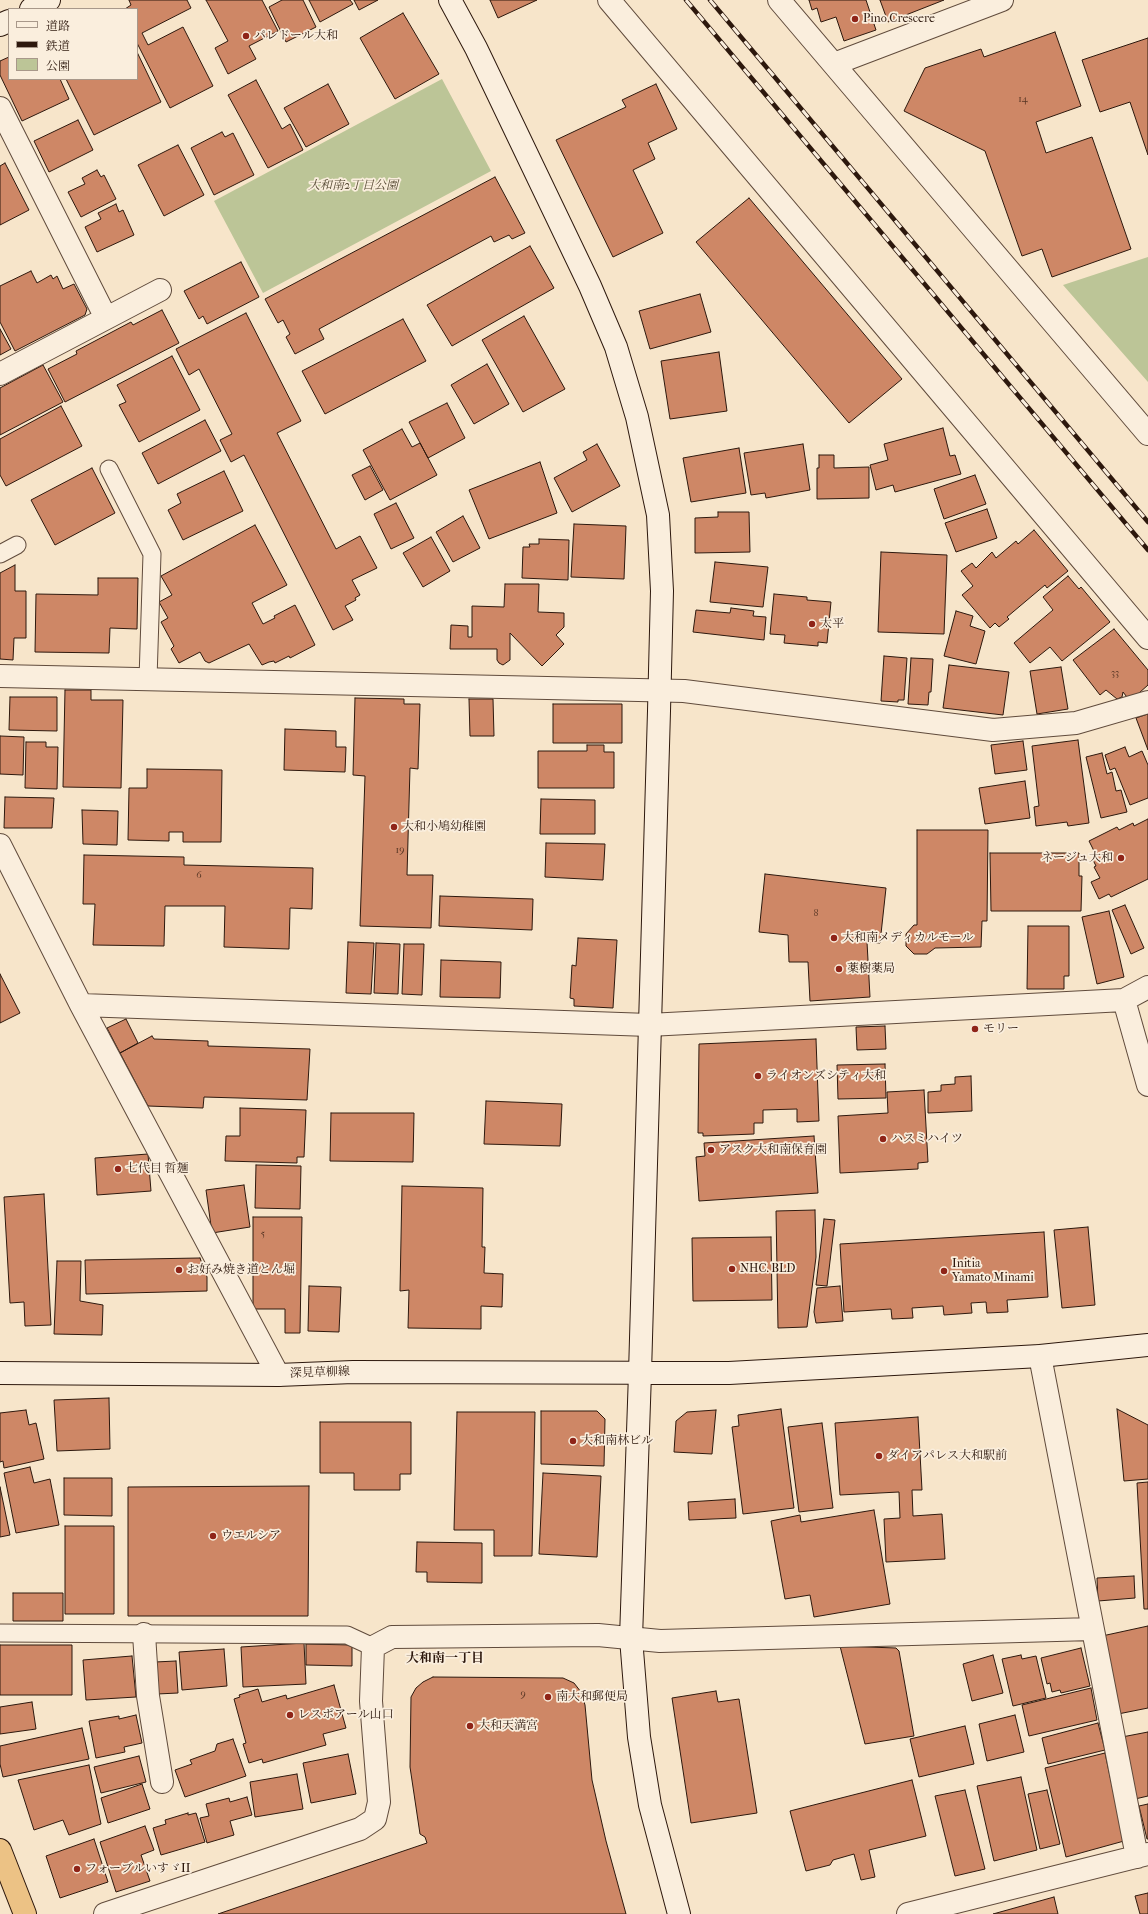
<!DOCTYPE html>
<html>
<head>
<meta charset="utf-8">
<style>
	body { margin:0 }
	#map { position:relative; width:1148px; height:1914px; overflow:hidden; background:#f7e5ca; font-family:"IM FELL French Canon","Noto Serif JP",serif }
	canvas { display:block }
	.legend { position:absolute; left:8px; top:8px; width:130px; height:72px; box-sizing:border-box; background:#faeedd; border:1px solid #a8988a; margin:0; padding:5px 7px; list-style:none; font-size:12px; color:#2d180d }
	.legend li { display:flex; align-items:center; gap:8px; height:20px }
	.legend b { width:20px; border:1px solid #a8988a }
</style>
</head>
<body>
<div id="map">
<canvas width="1148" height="1914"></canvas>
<ul class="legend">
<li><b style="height:5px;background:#faeedd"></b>道路</li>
<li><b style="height:5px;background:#2d180d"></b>鉄道</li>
<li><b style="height:11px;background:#bcc597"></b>公園</li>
</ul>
</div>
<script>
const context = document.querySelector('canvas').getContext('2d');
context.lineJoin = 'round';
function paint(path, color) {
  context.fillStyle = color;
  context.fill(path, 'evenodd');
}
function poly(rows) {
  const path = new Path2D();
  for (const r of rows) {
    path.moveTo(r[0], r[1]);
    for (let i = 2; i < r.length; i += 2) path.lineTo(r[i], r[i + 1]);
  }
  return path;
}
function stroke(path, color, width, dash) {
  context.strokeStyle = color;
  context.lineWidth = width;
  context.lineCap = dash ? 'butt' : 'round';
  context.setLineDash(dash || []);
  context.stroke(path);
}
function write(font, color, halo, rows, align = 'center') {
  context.font = font + ' "IM FELL French Canon","Noto Serif JP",serif';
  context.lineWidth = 3.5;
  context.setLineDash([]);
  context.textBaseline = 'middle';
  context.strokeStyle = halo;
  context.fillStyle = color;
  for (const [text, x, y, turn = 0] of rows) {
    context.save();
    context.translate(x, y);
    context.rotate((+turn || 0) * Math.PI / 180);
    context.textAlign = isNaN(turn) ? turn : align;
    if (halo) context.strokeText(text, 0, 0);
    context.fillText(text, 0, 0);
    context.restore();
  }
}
const green = poly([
	[442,79,491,171,263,293,214,201],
	[1148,257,1148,382,1063,285]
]);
const building = poly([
	[129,0,187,0,191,8,142,33,148,45,183,27,213,86,170,108,137,43,137,9,125,9,131,5,129,0],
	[206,0,262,0,278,31,249,46,256,59,228,74,215,48,228,41,206,0],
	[282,0,303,0,316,27,286,42,269,7,282,0],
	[309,0,350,0,353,4,320,22,309,0],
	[354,0,378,0,359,10,354,0],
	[490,0,537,0,498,18,490,0],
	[809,0,866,0,876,30,844,41,836,17,821,22,817,8,812,10,809,0],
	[880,0,944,0,888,22,880,0],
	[403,13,439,74,395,99,360,38,403,13],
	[1055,32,1081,106,1036,122,1046,153,1092,137,1131,249,1052,277,1042,249,1022,256,985,151,904,111,925,68,981,49,984,57,1055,32],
	[1148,38,1148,155,1130,102,1100,112,1082,60,1148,38],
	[137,52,161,102,94,135,66,79,137,79,137,52],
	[9,57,9,79,60,79,69,99,22,121,0,75,0,61,9,57],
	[256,80,282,129,290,124,303,150,268,168,228,95,256,80],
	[328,84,349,124,306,147,284,108,328,84],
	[656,84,677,129,648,143,655,159,633,170,663,233,613,257,556,140,626,107,622,100,656,84],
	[78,120,93,150,49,172,34,141,78,120],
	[222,132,225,137,233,133,254,175,214,195,191,148,222,132],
	[178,145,204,195,164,216,138,165,178,145],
	[5,163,29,210,0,225,0,166,5,163],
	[97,170,101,177,104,175,116,199,81,217,68,192,85,184,82,178,97,170],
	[495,177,525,233,512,239,509,235,494,242,491,236,319,329,324,339,295,354,286,337,290,334,283,320,278,323,265,299,495,177],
	[749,198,902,379,849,423,696,242,749,198],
	[116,204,119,212,123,210,134,235,97,252,85,227,101,219,98,213,116,204],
	[530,246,554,288,452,346,427,305,530,246],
	[241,262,259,297,207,324,203,316,199,319,184,291,241,262],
	[31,271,37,283,51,275,53,279,57,276,63,289,74,284,87,309,85,315,15,351,0,322,0,286,31,271],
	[700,294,711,332,650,349,639,311,700,294],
	[162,310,179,343,65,402,48,369,77,354,76,351,131,322,133,325,162,310],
	[246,313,301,421,277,433,336,549,360,536,377,568,352,580,360,595,355,598,356,600,345,606,353,620,333,630,244,455,231,462,220,440,232,434,199,369,189,375,176,349,246,313],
	[524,316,565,389,523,412,482,340,524,316],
	[403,319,426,361,325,414,302,371,403,319],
	[0,329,11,349,0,355,0,329],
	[719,352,727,411,670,419,661,361,719,352],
	[172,356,200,410,139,442,119,405,126,402,117,385,172,356],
	[487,364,509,404,474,424,451,385,487,364],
	[43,365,63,402,0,435,0,388,43,365],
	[447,403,465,438,428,458,409,422,447,403],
	[61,406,82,446,6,486,0,475,0,439,61,406],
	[205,420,221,451,158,484,142,453,205,420],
	[943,428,950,456,955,455,961,474,895,492,893,485,876,490,870,465,888,460,884,444,943,428],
	[402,429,412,447,420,443,437,475,390,500,363,450,402,429],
	[597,444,620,486,572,512,554,478,587,460,583,452,597,444],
	[803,444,810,490,766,498,765,493,751,495,744,453,803,444],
	[739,448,746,493,691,502,683,458,739,448],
	[819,455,834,455,834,468,869,467,869,498,817,499,817,468,819,468,819,455],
	[540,462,557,513,489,539,469,490,540,462],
	[370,466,383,490,365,500,352,475,370,466],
	[92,468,115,513,55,545,31,500,92,468],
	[224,471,243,511,183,540,168,510,181,503,177,494,224,471],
	[975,475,986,504,944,519,934,489,975,475],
	[396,503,414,538,391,549,374,514,396,503],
	[987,509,997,538,956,552,945,523,987,509],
	[718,512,749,512,750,552,695,553,695,518,718,517,718,512],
	[463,516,480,548,453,562,436,532,463,516],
	[574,524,626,526,624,579,571,577,574,524],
	[255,525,287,585,252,603,263,624,275,618,274,616,295,605,315,645,290,658,289,656,275,663,274,661,269,662,262,665,249,644,209,663,205,661,200,652,179,663,171,649,174,646,161,622,168,618,159,602,172,595,161,576,255,525],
	[1034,530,1068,571,1047,588,1045,585,1007,617,1009,619,999,627,995,623,990,628,962,595,973,586,961,571,972,563,976,568,992,552,996,558,1016,541,1018,544,1034,530],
	[431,537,450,571,423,587,403,553,431,537],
	[539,539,569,540,568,580,522,578,523,547,530,547,529,544,539,544,539,539],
	[881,552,947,555,944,634,878,632,881,552],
	[715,562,768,567,763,607,710,602,715,562],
	[15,565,15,591,26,591,26,638,14,638,13,660,0,659,0,573,15,565],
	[1068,576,1079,589,1081,587,1110,622,1062,661,1050,647,1030,663,1014,643,1053,610,1043,597,1068,576],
	[98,578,138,578,137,629,110,628,109,653,35,652,36,594,98,595,98,578],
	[505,584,539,584,538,612,564,613,564,627,556,635,564,644,542,666,510,633,510,660,503,665,499,663,497,660,497,649,450,649,451,625,468,626,468,637,472,637,472,606,504,607,505,584],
	[774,594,807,597,807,600,831,602,827,643,818,642,818,646,784,643,785,635,770,634,774,594],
	[731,608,754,611,753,616,766,617,764,640,693,632,696,610,730,613,731,608],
	[956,611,973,616,970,626,985,631,976,664,944,656,956,611],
	[1114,629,1148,670,1148,685,1130,701,1123,692,1122,697,1117,699,1106,690,1100,695,1073,660,1114,629],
	[884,656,907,658,904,700,898,700,898,702,881,701,884,656],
	[911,658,933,659,931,692,929,692,928,705,908,704,911,658],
	[949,665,1009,672,1003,715,943,708,949,665],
	[1061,667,1068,709,1037,714,1030,671,1061,667],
	[65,690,91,690,91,700,123,700,121,788,63,787,65,690],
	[10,697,57,697,57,731,9,730,10,697],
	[355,698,404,699,404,704,420,704,418,769,410,768,407,875,433,875,431,928,360,926,365,776,353,775,355,698],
	[469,699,493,699,494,736,470,736,469,699],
	[553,704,622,704,622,743,553,743,553,704],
	[1148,714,1148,750,1136,718,1148,714],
	[285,729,336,731,336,747,346,747,345,772,284,770,285,729],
	[0,736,24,737,23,775,0,774,0,736],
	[1078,740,1089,823,1068,826,1067,822,1036,826,1034,807,1039,806,1032,746,1078,740],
	[1023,741,1027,770,995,774,991,745,1023,741],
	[26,742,46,742,46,747,58,747,57,789,25,788,26,742],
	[587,745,604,745,604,752,614,752,614,788,538,788,538,751,587,751,587,745],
	[1125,747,1129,757,1142,751,1148,765,1148,798,1130,805,1115,768,1110,770,1105,755,1125,747],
	[1102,753,1107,774,1112,772,1116,791,1121,790,1127,812,1101,818,1086,757,1102,753],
	[147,769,222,770,221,842,183,842,183,832,169,832,169,841,128,840,129,788,147,788,147,769],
	[1025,781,1030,818,985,824,979,788,1025,781],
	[5,797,54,798,52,828,4,828,5,797],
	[541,799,595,800,595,834,540,834,541,799],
	[82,810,118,811,117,845,83,844,82,810],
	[1148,819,1148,879,1111,897,1109,894,1099,899,1091,882,1100,878,1094,867,1096,866,1093,860,1097,857,1089,841,1117,827,1119,830,1133,823,1134,826,1148,819],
	[917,830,988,830,987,921,982,921,981,947,935,948,927,954,914,954,906,946,906,934,914,925,917,925,917,830],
	[546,843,605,844,603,880,545,877,546,843],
	[990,853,1079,853,1079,876,1082,876,1081,911,991,911,990,853],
	[84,855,184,857,184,865,313,868,312,909,290,908,289,949,224,947,225,906,165,906,164,946,93,945,95,904,83,904,84,855],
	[765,874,886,888,880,943,867,942,870,997,810,1001,808,962,789,962,788,935,759,932,765,874],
	[440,896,533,899,532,930,439,926,440,896],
	[1125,905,1144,948,1131,954,1112,910,1125,905],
	[1109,911,1124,977,1097,984,1082,917,1109,911],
	[1028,926,1069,926,1069,976,1064,976,1064,989,1027,989,1028,926],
	[578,938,617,940,613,1008,574,1006,574,999,570,998,572,965,576,966,578,938],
	[348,942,374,943,371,994,346,993,348,942],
	[376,943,400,944,398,994,374,993,376,943],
	[404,944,424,944,422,995,402,994,404,944],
	[441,960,501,962,500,998,440,997,441,960],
	[0,974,20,1013,0,1023,0,974],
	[126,1019,138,1043,120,1053,107,1028,126,1019],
	[885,1026,886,1049,857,1050,856,1027,885,1026],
	[152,1036,154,1039,208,1041,208,1046,310,1049,307,1100,204,1097,203,1108,148,1106,120,1053,152,1036],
	[816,1039,819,1121,797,1122,797,1109,763,1110,763,1123,754,1123,754,1134,703,1136,703,1133,698,1133,699,1044,816,1039],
	[885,1064,886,1098,838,1099,837,1065,885,1064],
	[971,1076,972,1111,928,1113,928,1092,941,1091,941,1085,955,1084,955,1077,971,1076],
	[924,1090,928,1162,918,1163,918,1169,840,1173,838,1116,888,1113,887,1092,924,1090],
	[486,1101,562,1104,560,1146,484,1144,486,1101],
	[240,1108,306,1110,304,1157,297,1157,297,1163,225,1161,226,1136,240,1136,240,1108],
	[331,1113,414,1113,413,1162,330,1161,331,1113],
	[814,1136,818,1193,699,1201,696,1157,705,1156,704,1143,814,1136],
	[148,1154,151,1191,97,1195,95,1158,148,1154],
	[256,1165,301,1166,300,1209,255,1208,256,1165],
	[244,1185,250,1227,212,1233,206,1190,244,1185],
	[402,1186,483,1188,482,1247,485,1247,484,1273,503,1274,502,1307,481,1306,481,1329,408,1328,409,1290,400,1291,402,1186],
	[44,1194,51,1325,25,1326,24,1302,10,1303,4,1197,44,1194],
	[815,1210,816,1257,807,1327,778,1328,776,1211,815,1210],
	[253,1217,302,1217,300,1333,285,1333,285,1309,253,1309,253,1217],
	[824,1219,835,1220,827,1286,816,1285,824,1219],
	[1088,1227,1095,1305,1062,1308,1054,1230,1088,1227],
	[1044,1232,1048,1297,1007,1300,1008,1312,987,1313,986,1302,971,1303,972,1313,944,1315,943,1306,912,1308,913,1318,892,1319,891,1309,844,1312,840,1244,1044,1232],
	[771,1237,772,1300,693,1301,692,1238,771,1237],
	[200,1258,207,1277,207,1291,86,1294,85,1260,200,1258],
	[57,1261,81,1261,80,1301,103,1305,102,1335,54,1334,57,1261],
	[309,1286,341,1287,339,1332,308,1331,309,1286],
	[840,1286,843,1321,816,1323,814,1312,817,1288,840,1286],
	[109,1398,110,1449,57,1451,54,1400,109,1398],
	[781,1409,794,1508,743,1514,732,1427,739,1426,738,1415,781,1409],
	[1117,1409,1148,1425,1148,1479,1124,1481,1117,1409],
	[26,1410,29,1425,36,1423,44,1459,4,1468,3,1461,0,1462,0,1413,26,1410],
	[716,1410,712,1454,674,1452,676,1421,687,1412,716,1410],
	[541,1411,597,1411,605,1419,604,1466,541,1464,541,1411],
	[457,1412,535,1412,532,1556,494,1556,494,1530,454,1530,457,1412],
	[918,1417,922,1490,912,1490,913,1516,942,1514,945,1559,886,1562,884,1519,900,1518,899,1492,840,1495,835,1423,918,1417],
	[320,1422,411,1422,411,1474,400,1474,400,1490,354,1490,354,1473,320,1473,320,1422],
	[822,1423,833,1508,799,1512,788,1427,822,1423],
	[30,1467,34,1483,50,1479,59,1525,16,1533,4,1473,30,1467],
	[543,1473,601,1476,597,1557,539,1554,543,1473],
	[64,1478,112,1478,112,1516,64,1515,64,1478],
	[1148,1482,1148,1609,1144,1609,1137,1483,1148,1482],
	[309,1486,308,1616,128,1616,128,1487,309,1486],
	[0,1487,10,1535,0,1537,0,1487],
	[735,1499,736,1518,689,1520,688,1502,735,1499],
	[874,1510,890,1604,814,1617,810,1595,785,1599,771,1521,800,1515,801,1522,874,1510],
	[65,1526,114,1526,114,1614,65,1614,65,1526],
	[417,1542,482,1543,482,1583,427,1582,427,1572,416,1572,417,1542],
	[1134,1576,1135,1598,1098,1601,1097,1578,1134,1576],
	[13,1593,63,1593,63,1621,13,1621,13,1593],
	[1148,1626,1148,1708,1118,1714,1102,1636,1148,1626],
	[304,1643,306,1684,243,1687,241,1647,304,1643],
	[306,1644,352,1645,352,1666,306,1665,306,1644],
	[0,1645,72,1645,72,1695,0,1695,0,1645],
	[840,1646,896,1648,899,1651,914,1736,865,1744,840,1646],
	[1081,1648,1090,1686,1061,1693,1060,1690,1052,1692,1050,1683,1047,1684,1041,1658,1081,1648],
	[224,1649,227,1686,182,1690,179,1652,224,1649],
	[993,1655,1003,1693,972,1701,963,1664,993,1655],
	[1021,1655,1022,1659,1036,1656,1046,1698,1013,1706,1002,1659,1021,1655],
	[132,1656,136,1697,86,1700,83,1660,132,1656],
	[176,1661,178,1693,157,1694,155,1662,176,1661],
	[433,1677,563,1678,574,1683,581,1692,585,1705,592,1780,606,1841,626,1914,218,1914,427,1843,425,1837,420,1834,410,1767,411,1697,416,1688,423,1682,433,1677],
	[334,1685,346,1728,323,1734,326,1745,263,1763,262,1759,249,1763,243,1744,246,1743,234,1699,240,1697,239,1695,258,1689,262,1702,286,1695,287,1699,334,1685],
	[1091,1688,1097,1720,1029,1736,1022,1705,1091,1688],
	[716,1691,718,1702,739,1699,757,1813,691,1823,672,1698,716,1691],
	[32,1702,36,1729,0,1734,0,1707,32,1702],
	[136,1715,142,1743,124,1747,125,1752,96,1758,89,1721,119,1716,119,1719,136,1715],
	[1015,1715,1024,1752,987,1761,979,1724,1015,1715],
	[1098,1723,1105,1750,1048,1764,1042,1738,1098,1723],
	[965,1726,974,1764,919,1777,910,1739,965,1726],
	[82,1728,89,1759,3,1777,0,1764,0,1746,82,1728],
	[1148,1732,1148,1796,1135,1799,1122,1737,1148,1732],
	[233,1739,246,1776,185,1797,175,1770,192,1764,190,1760,215,1751,217,1744,233,1739],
	[1105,1753,1124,1841,1066,1857,1045,1768,1105,1753],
	[348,1754,356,1794,311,1803,303,1763,348,1754],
	[139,1756,146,1782,101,1793,94,1767,139,1756],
	[89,1765,101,1824,69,1835,63,1820,34,1830,18,1780,89,1765],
	[297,1774,303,1809,255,1817,250,1782,297,1774],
	[1021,1777,1037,1850,994,1861,977,1786,1021,1777],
	[912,1780,926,1836,869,1850,875,1877,861,1880,854,1854,833,1860,830,1865,806,1871,790,1811,912,1780],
	[142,1784,150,1809,108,1823,101,1798,142,1784],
	[965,1790,985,1869,955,1876,935,1796,965,1790],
	[1047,1790,1060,1844,1040,1849,1028,1794,1047,1790],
	[247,1797,252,1815,230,1821,234,1835,207,1843,200,1818,209,1816,206,1804,229,1798,230,1802,247,1797],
	[1148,1804,1148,1839,1147,1839,1139,1806,1148,1804],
	[188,1813,188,1815,196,1813,205,1842,161,1855,153,1828,166,1824,165,1820,188,1813],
	[145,1826,154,1850,141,1855,150,1881,116,1892,100,1842,145,1826],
	[94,1839,108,1882,60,1898,46,1856,94,1839],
	[1148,1893,1148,1914,1140,1914,1135,1896,1148,1893],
	[1054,1897,1058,1914,993,1914,1054,1897]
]);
const lane = poly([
	[109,469,152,554,148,679],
	[0,554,17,545],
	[0,1633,347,1635,373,1647]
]);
const street = poly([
	[609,0,1148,638],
	[779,0,1148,434],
	[834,64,1002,0],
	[0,108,106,318],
	[0,374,160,290],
	[0,676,684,691,993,730,1076,723,1148,702],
	[0,845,81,1005,278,1375],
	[1124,1000,1148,1085],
	[81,1005,649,1025,1124,1000,1148,987],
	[1040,1356,1137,1857],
	[144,1634,148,1696,162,1782],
	[105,1914,360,1829,375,1819,379,1802,371,1701,373,1647,392,1637,598,1635,660,1641,1092,1629],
	[908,1914,1148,1854]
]);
const secondary = poly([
	[450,0,476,48,590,286,616,347,637,417,658,515,662,591,659,711,640,1373,631,1638,639,1737,650,1805,679,1914],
	[31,9,49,0],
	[0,25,9,21],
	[0,1373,278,1375,353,1372,729,1373,1040,1356,1148,1345]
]);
const highway = poly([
	[0,1850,25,1914]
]);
const rail = poly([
	[686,0,1148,550],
	[710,0,1148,522]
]);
const markers = [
	[855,19,4,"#8f2418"],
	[246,36,4,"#8f2418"],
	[812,624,4,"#8f2418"],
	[394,827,4,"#8f2418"],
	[1121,858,4,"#8f2418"],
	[834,938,4,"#8f2418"],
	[839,969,4,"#8f2418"],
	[975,1029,4,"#8f2418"],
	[758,1076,4,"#8f2418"],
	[883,1139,4,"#8f2418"],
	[711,1150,4,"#8f2418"],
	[118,1169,4,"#8f2418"],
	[732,1269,4,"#8f2418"],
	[179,1270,4,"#8f2418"],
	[944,1271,4,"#8f2418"],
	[573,1441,4,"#8f2418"],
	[879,1456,4,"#8f2418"],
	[213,1536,4,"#8f2418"],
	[548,1697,4,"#8f2418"],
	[290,1715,4,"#8f2418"],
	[470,1726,4,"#8f2418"],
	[77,1869,4,"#8f2418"]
];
const numberNames = [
	["14",1023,100],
	["33",1115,674],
	["19",400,851],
	["6",199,876],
	["8",816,914],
	["5",263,1235],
	["9",523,1695]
];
const poiNames = [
	["Pino Crescere",863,19],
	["パレドール大和",254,36],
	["太平",820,624],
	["大和小鳩幼稚園",402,827],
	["ネージュ大和",1113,858,"right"],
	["大和南メディカルモール",842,938],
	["薬樹薬局",847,969],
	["モリー",983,1029],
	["ライオンズシティ大和",766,1076],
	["ハスミハイツ",891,1139],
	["アスク大和南保育園",719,1150],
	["七代目 哲麺",126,1169],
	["Initia",952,1264],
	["Yamato Minami",952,1278],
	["NHC. BLD",740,1269],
	["お好み焼き道とん堀",187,1270],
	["大和南林ビル",581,1441],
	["ダイアパレス大和駅前",887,1456],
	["ウエルシア",221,1536],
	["南大和郵便局",556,1697],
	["レスポアール山口",298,1715],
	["大和天満宮",478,1726],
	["フォーブルいすゞII",85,1869]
];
const parkNames = [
	["大和南2丁目公園",353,186]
];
const streetNames = [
	["深見草柳線",320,1373,-2]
];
const neighbourhoodNames = [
	["大和南一丁目",445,1659]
];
paint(green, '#bcc597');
paint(building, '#ce8766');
stroke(building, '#2d180d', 1);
stroke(lane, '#604b3c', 19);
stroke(street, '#604b3c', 24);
stroke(secondary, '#2d180d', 24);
stroke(highway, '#2d180d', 24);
stroke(lane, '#faeedd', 17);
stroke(street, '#faeedd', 22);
stroke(secondary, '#faeedd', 22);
stroke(highway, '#ecc285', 22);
stroke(rail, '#2d180d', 4.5);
stroke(rail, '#faeedd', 3, [9]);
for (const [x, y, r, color] of markers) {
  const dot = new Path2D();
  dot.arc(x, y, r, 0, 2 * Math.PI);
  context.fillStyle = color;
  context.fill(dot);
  stroke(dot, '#faeedd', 1.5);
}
write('10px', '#553423', null, numberNames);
write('12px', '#2d180d', '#faeedd', poiNames, 'left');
write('italic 12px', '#584c36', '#faeedd', parkNames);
write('12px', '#2d180d', '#faeedd', streetNames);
write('bold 13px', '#2d180d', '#faeedd', neighbourhoodNames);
</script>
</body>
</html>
